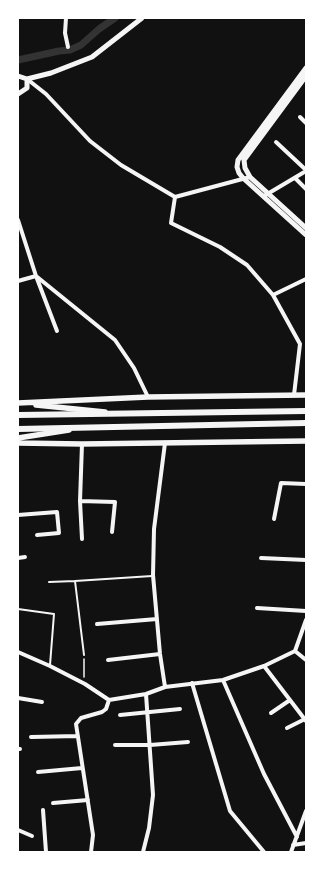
<!DOCTYPE html>
<html>
<head>
<meta charset="utf-8">
<style>
	body { margin:0 }
	#map { position:relative; width:324px; height:870px; overflow:hidden; background:#111; font-family:"Sofia Sans Condensed",sans-serif }
	canvas { display:block }
	.frame { position:absolute; inset:0; border:19px solid #fff; pointer-events:none }
</style>
</head>
<body>
<div id="map">
<canvas width="324" height="870"></canvas>
<div class="frame"></div>
</div>
<script>
const context = document.querySelector('canvas').getContext('2d');
context.lineJoin = 'round';
function poly(rows) {
  const path = new Path2D();
  for (const r of rows) {
    path.moveTo(r[0], r[1]);
    for (let i = 2; i < r.length; i += 2) path.lineTo(r[i], r[i + 1]);
  }
  return path;
}
function stroke(path, color, width, dash) {
  context.strokeStyle = color;
  context.lineWidth = width;
  context.lineCap = dash ? 'butt' : 'round';
  context.setLineDash(dash || []);
  context.stroke(path);
}
const canal = poly([
	[18,60,59,51,70,50,81,45,99,29,115,18]
]);
const path = poly([
	[84,659,84,677]
]);
const service = poly([
	[49,582,75,581],
	[18,609,54,614,50,665],
	[84,655,75,581,152,576]
]);
const minor = poly([
	[66,18,65,33,68,47],
	[27,79,46,94,90,141,121,165,175,197],
	[300,117,306,123],
	[276,142,306,170],
	[295,178,306,189],
	[264,196,306,171],
	[175,197,171,223,220,247,247,265,273,295,300,344,294,395],
	[175,197,250,177],
	[18,220,36,276,18,281],
	[273,295,306,279],
	[57,331,36,276,115,340,134,368,148,397],
	[80,501,115,502,112,532],
	[18,515,57,512,59,533,37,535],
	[274,519,281,483,306,484],
	[82,539,80,501,82,444],
	[18,558,25,557],
	[261,558,306,560],
	[257,608,306,611],
	[97,624,157,619],
	[295,651,306,620],
	[295,651,306,660],
	[18,652,50,666,85,684,109,700],
	[108,660,160,654],
	[264,666,306,721],
	[223,680,264,774,297,837],
	[192,683,230,811,264,852],
	[165,687,160,654,153,575,154,529,165,443],
	[18,698,42,702],
	[109,700,146,694,165,687,223,680,264,666,295,651],
	[271,713,290,700],
	[120,715,180,709],
	[287,728,305,719],
	[31,737,78,736],
	[115,745,150,745,188,742],
	[18,749,20,749],
	[38,772,82,768],
	[53,803,88,800],
	[43,810,46,852],
	[18,830,32,836],
	[293,845,306,843],
	[91,852,93,835,76,724,81,718,102,712,106,709,109,700],
	[143,852,149,828,153,795,146,694],
	[291,852,306,811]
]);
const tertiary = poly([
	[306,68,238,160,237,167,239,173,243,178,306,235],
	[18,76,27,79],
	[306,76,244,160,245,168,250,177,306,228],
	[27,79,51,73,92,57,142,18],
	[18,94,27,88,27,79]
]);
const secondary = poly([
	[18,403,148,397,306,395],
	[36,405,105,412],
	[18,438,69,430],
	[18,443,82,444,306,441]
]);
const trunk = poly([
	[18,415,306,411],
	[18,429,306,423]
]);
stroke(canal, '#333', 7);
stroke(path, '#f5f5f5', 1.5);
stroke(service, '#f5f5f5', 2);
stroke(minor, '#f5f5f5', 4);
stroke(tertiary, '#f5f5f5', 5);
stroke(secondary, '#f5f5f5', 5.5);
stroke(trunk, '#f5f5f5', 6);
</script>
</body>
</html>
